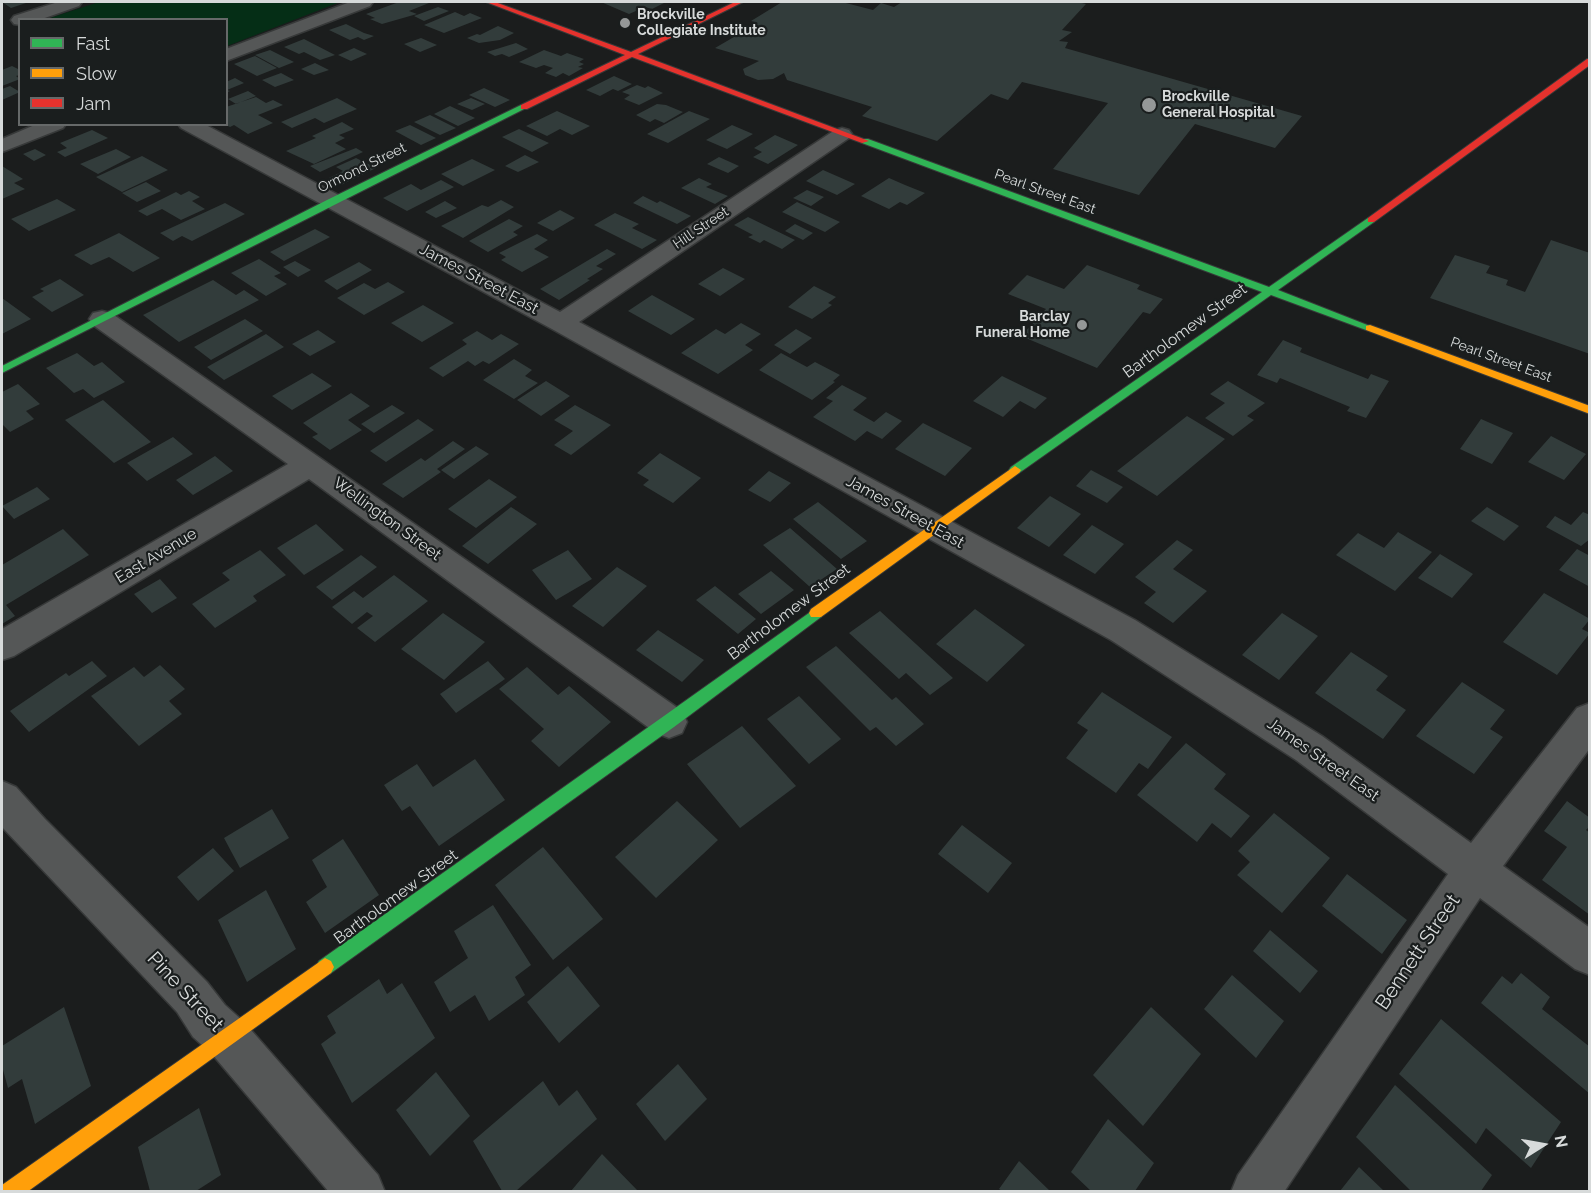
<!DOCTYPE html>
<html>
<head>
<meta charset="utf-8">
<style>
	body { margin:0 }
	#map { position:relative; width:1591px; height:1193px; overflow:hidden; background:#1b1d1d; font-family:Raleway,sans-serif }
	canvas { display:block }
	.frame { position:absolute; inset:0; border:3px solid #d7dada; pointer-events:none }
	.legend { position:absolute; left:18px; top:18px; width:210px; height:108px; box-sizing:border-box; background:#1a1e1e; border:2px solid #666969; margin:0; padding:8px 10px; list-style:none; font-size:18px; color:#d7dada }
	.legend li { display:flex; align-items:center; gap:12px; height:30px }
	.legend b { width:30px; border:2px solid #666969 }
	.north { position:absolute; left:1513px; top:1115px; width:60px; height:60px; -webkit-text-stroke:4px #1a1e1e; paint-order:stroke; rotate:79deg; font-size:16px; font-weight:700; line-height:24px; text-align:center; color:#d7dada }
	.north::after { content:''; display:block; margin:auto; width:21px; height:27px; background:#d7dada; clip-path:polygon(50% 0,100% 100%,50% 72%,0 100%) }
</style>
</head>
<body>
<div id="map">
<canvas width="1591" height="1193"></canvas>
<div class="frame"></div>
<ul class="legend">
<li><b style="height:8px;background:#30b455"></b>Fast</li>
<li><b style="height:8px;background:#ff9f0a"></b>Slow</li>
<li><b style="height:8px;background:#e5322d"></b>Jam</li>
</ul>
<div class="north">N</div>
</div>
<script>
const context = document.querySelector('canvas').getContext('2d');
context.lineJoin = 'round';
function paint(path, color) {
  context.fillStyle = color;
  context.fill(path, 'evenodd');
}
function poly(rows) {
  const path = new Path2D();
  for (const r of rows) {
    path.moveTo(r[0], r[1]);
    for (let i = 2; i < r.length; i += 2) path.lineTo(r[i], r[i + 1]);
  }
  return path;
}
function stroke(path, color, width, dash) {
  context.strokeStyle = color;
  context.lineWidth = width;
  context.lineCap = dash ? 'butt' : 'round';
  context.setLineDash(dash || []);
  context.stroke(path);
}
function write(font, color, halo, rows, align = 'center') {
  context.font = font + ' Raleway,sans-serif';
  context.lineWidth = 4.5;
  context.setLineDash([]);
  context.textBaseline = 'middle';
  context.strokeStyle = halo;
  context.fillStyle = color;
  for (const [text, x, y, turn = 0] of rows) {
    context.save();
    context.translate(x, y);
    context.rotate((+turn || 0) * Math.PI / 180);
    context.textAlign = isNaN(turn) ? turn : align;
    if (halo) context.strokeText(text, 0, 0);
    context.fillText(text, 0, 0);
    context.restore();
  }
}
const green = poly([
	[99,2,340,2,227,46,226,20,47,19]
]);
const building = poly([
	[2,2,29,2,11,8],
	[399,2,429,3,409,11,417,14,382,24,370,19,375,18,366,14],
	[601,2,666,2,652,9,645,7,629,14],
	[782,2,842,2,873,10,881,3,894,7,902,2,1077,2,1086,4,1062,30,1072,32,1059,41,1068,42,1065,48,1302,116,1275,148,1195,124,1139,195,1053,169,1108,103,1022,82,1008,100,991,94,937,141,862,116,872,107,787,80,784,73,773,79,758,80,745,75,743,69,759,61,715,48,758,23,751,21],
	[438,7,449,11,424,21,414,16],
	[455,12,464,16,470,13,482,18,444,33,424,25],
	[346,24,364,33,374,36,364,40,358,37,350,40,329,30],
	[498,26,514,33,500,40,479,43,467,38,477,34,480,35],
	[421,38,437,45,420,52,404,44],
	[304,39,335,55,320,60,304,52,299,54,284,47],
	[516,43,528,49,509,57,502,54,495,56,487,52],
	[354,48,367,54,351,61,338,55],
	[270,50,294,62,279,68,255,55],
	[544,50,561,56,567,53,584,59,579,62,584,64,578,67,583,68,569,76,563,73,556,77,545,73,553,68,544,65,536,68,519,62],
	[255,56,277,68,257,76,234,64],
	[315,63,329,70,314,75,301,69],
	[12,66,20,70,20,75,16,76,20,79,2,86,2,70],
	[281,73,294,80,275,87,262,80],
	[614,76,632,84,618,91,613,89,600,96,586,90],
	[235,78,244,83,227,90,230,91,226,93,226,82],
	[637,85,645,88,648,86,663,93,639,105,624,99,630,95,622,92],
	[10,86,20,92,2,100,2,89],
	[484,88,510,100,495,107,469,95],
	[248,91,256,96,236,104,228,99],
	[256,97,266,103,273,100,283,105,258,115,273,123,248,134,234,125,230,127,226,125,226,107],
	[337,98,357,109,324,123,315,118,292,128,281,122],
	[471,98,485,104,472,110,457,104],
	[657,104,666,105,683,112,664,123,655,119,650,122,636,115],
	[450,106,475,118,458,126,434,114],
	[557,111,590,126,572,135,560,129,547,136,526,126],
	[689,111,710,119,668,143,647,134],
	[430,115,456,128,440,135,414,122],
	[342,122,354,129,339,135,345,138,335,143,346,149,314,164,286,151,316,138,312,136],
	[410,125,436,138,421,145,395,131],
	[732,125,753,134,727,149,706,140],
	[519,129,549,143,532,152,502,137],
	[92,130,108,138,65,157,57,152,67,148,60,143],
	[775,135,798,145,768,164,753,157,762,152,754,148],
	[356,148,363,152,320,172,310,166],
	[35,149,46,155,34,161,23,154],
	[116,149,131,157,98,174,80,164],
	[525,155,539,162,518,172,505,166],
	[142,156,168,170,122,192,96,177],
	[719,157,739,166,728,173,707,164],
	[356,158,376,168,341,185,329,178,343,171,336,167],
	[472,159,495,170,463,186,441,174],
	[2,166,23,179,14,183,25,189,2,199],
	[823,170,855,184,837,195,806,181],
	[699,178,712,184,706,187,728,196,715,204,681,188],
	[889,178,905,185,925,193,907,205,900,202,889,209,861,196],
	[441,180,454,187,407,211,383,198,411,184,421,190],
	[146,182,161,191,137,202,122,193],
	[807,190,824,197,811,206,793,198],
	[189,191,200,197,192,201,205,209,181,220,162,209,147,216,138,211,176,192,181,195],
	[643,196,657,203,660,201,691,216,677,224,633,203],
	[57,199,76,210,29,231,11,219],
	[501,200,514,207,463,238,441,226,482,205,488,207],
	[445,201,457,208,436,218,425,212],
	[797,202,840,222,825,232,782,212],
	[225,203,245,214,192,241,182,236,173,241,160,233],
	[560,210,575,218,553,231,537,223],
	[615,213,639,224,632,228,657,240,642,249,594,225],
	[748,217,795,240,782,249,764,240,760,243,748,237,753,235,734,225],
	[509,219,523,226,513,232,518,235,488,252,469,241],
	[795,224,813,233,803,240,785,231],
	[315,229,330,237,284,261,270,252],
	[119,233,160,258,133,272,109,257,91,265,74,255],
	[537,234,548,240,534,249,549,257,522,272,501,260,506,257,499,253],
	[1551,240,1590,253,1590,354,1430,298,1455,255,1490,266,1486,273,1508,280,1506,285,1525,292],
	[607,249,616,254,596,266,603,269,587,279,590,280,559,300,540,289],
	[259,259,281,273,274,276,287,284,266,296,231,273],
	[295,261,311,270,298,277,283,267],
	[359,262,372,270,337,290,324,281],
	[1087,265,1140,285,1137,289,1163,299,1150,314,1143,312,1097,368,1021,336,1046,309,1008,294,1027,275,1064,289],
	[723,268,745,279,720,296,698,284],
	[60,279,84,295,52,312,32,297,44,291,40,289],
	[213,280,236,295,244,290,259,300,179,342,143,315],
	[388,282,405,292,364,315,337,298,364,283,375,289],
	[814,286,836,297,828,303,832,305,812,319,788,307],
	[652,295,695,319,671,335,628,311],
	[2,298,31,319,2,334],
	[423,305,454,323,422,342,391,323],
	[245,319,263,331,211,360,194,347],
	[741,323,761,334,745,345,753,350,718,374,681,353,716,329,725,334],
	[796,329,812,338,790,354,774,345],
	[318,330,336,342,310,356,292,344],
	[477,331,492,340,501,334,519,344,489,364,483,361,475,366,468,361,443,377,429,368,467,344,462,340],
	[266,334,284,347,224,380,207,367],
	[1283,340,1302,348,1300,352,1368,379,1371,374,1389,381,1366,418,1347,411,1350,407,1280,378,1277,383,1257,375],
	[77,353,94,366,102,362,125,382,94,398,83,389,74,393,46,368],
	[781,353,807,367,815,362,840,375,833,381,835,382,812,400,759,370],
	[514,359,532,370,525,376,538,383,514,399,483,380],
	[312,373,332,386,292,410,272,396],
	[1002,376,1047,398,1035,409,1020,401,1003,417,973,401],
	[546,381,570,396,541,416,517,400],
	[1228,381,1265,403,1247,416,1254,420,1233,436,1205,418,1225,403,1210,394],
	[18,384,40,404,26,411,34,419,10,432,2,424,2,392],
	[842,385,867,398,853,410,874,422,886,412,902,421,882,439,867,431,855,441,813,417,833,401,826,398],
	[351,393,370,406,348,420,362,430,330,450,312,437,318,434,303,423],
	[103,400,151,442,114,463,65,420],
	[392,405,405,413,374,433,361,424],
	[575,405,611,425,571,455,554,445,573,431,554,420],
	[1187,416,1225,439,1157,496,1117,471],
	[418,419,434,430,386,462,370,451],
	[1481,419,1513,433,1492,464,1460,449],
	[923,423,972,448,945,476,895,449],
	[1551,436,1586,454,1564,480,1528,462],
	[173,437,193,454,147,481,127,463],
	[453,441,465,449,437,469,441,472,403,498,382,484,421,458,425,461],
	[476,446,489,454,454,479,441,470],
	[660,453,701,478,673,503,643,485,649,480,637,473],
	[215,456,233,471,193,495,176,480],
	[1091,470,1123,487,1107,503,1076,486],
	[769,471,791,483,770,502,748,490],
	[489,479,517,497,476,528,448,509],
	[37,487,50,499,14,519,2,506],
	[1050,496,1081,514,1049,547,1017,528],
	[818,502,867,541,841,559,793,519],
	[511,507,537,524,488,564,462,546],
	[1487,507,1519,526,1504,541,1471,521],
	[1583,512,1590,515,1590,539,1581,546,1546,527,1555,516,1571,525],
	[316,524,344,550,304,575,277,548],
	[1092,525,1124,544,1095,574,1063,555],
	[790,528,837,569,810,587,763,545],
	[63,529,89,555,6,605,15,616,2,624,2,565],
	[1398,532,1432,552,1395,591,1336,555,1358,533,1384,548],
	[1177,540,1193,550,1173,569,1207,591,1173,623,1144,603,1156,592,1135,577],
	[1577,549,1590,556,1590,587,1559,570],
	[260,550,286,575,253,596,257,601,215,628,192,604,230,580,222,573],
	[568,550,592,579,556,600,532,570],
	[1440,554,1473,574,1452,598,1418,578],
	[361,555,377,567,332,600,316,587],
	[617,567,647,586,603,627,572,606],
	[771,571,794,590,761,614,738,594],
	[394,575,428,601,375,642,357,628,373,616,367,612,352,624,332,607,354,591,363,598],
	[160,579,177,598,152,613,134,594],
	[715,586,756,619,738,634,696,600],
	[1544,593,1590,619,1582,629,1590,633,1557,675,1503,642],
	[975,609,1025,645,987,682,936,644],
	[880,611,953,678,930,695,906,673,899,679,849,633],
	[443,613,485,642,444,680,401,649],
	[1282,613,1318,636,1279,680,1242,655],
	[658,630,704,660,682,682,636,650],
	[836,646,892,700,896,697,924,724,896,746,876,727,870,731,806,667],
	[1351,652,1388,676,1376,690,1406,710,1383,739,1315,693],
	[92,661,107,676,29,732,10,711,66,673,69,676],
	[488,661,505,679,456,713,440,694],
	[160,665,185,689,169,701,182,714,139,746,91,696,134,667,144,677],
	[527,667,558,695,569,686,611,722,559,767,531,741,544,729,499,689],
	[1462,682,1505,710,1490,729,1503,737,1474,774,1416,736],
	[1102,692,1172,737,1148,769,1139,763,1116,793,1066,758,1088,730,1077,723],
	[799,696,841,739,809,764,767,719],
	[742,726,796,786,740,828,687,764],
	[1186,743,1226,774,1214,789,1250,816,1231,838,1212,823,1197,842,1137,795],
	[475,759,505,800,439,846,410,806,402,811,384,785,417,764,433,787],
	[677,801,718,840,656,898,615,857],
	[1567,801,1590,818,1590,826,1586,830,1590,833,1590,915,1542,880,1567,847,1544,831],
	[272,809,289,838,240,868,224,838],
	[1274,813,1330,858,1282,913,1237,875,1250,862,1238,851],
	[962,825,1012,863,988,893,938,854],
	[343,839,379,895,325,933,306,902,327,887,312,860],
	[543,847,603,919,553,960,495,885],
	[213,848,234,871,198,901,177,877],
	[1347,874,1407,920,1382,954,1322,906],
	[266,890,296,949,247,982,218,920],
	[493,905,531,965,515,977,525,995,489,1021,475,995,450,1012,434,982,468,958,454,931],
	[1270,930,1318,971,1300,993,1253,951],
	[568,966,600,1006,559,1043,527,1002],
	[1521,973,1550,997,1542,1009,1590,1047,1590,1094,1481,1003,1502,976,1512,984],
	[1232,975,1284,1021,1256,1058,1204,1009],
	[379,979,387,994,402,983,435,1038,352,1103,321,1044,336,1033,327,1016],
	[64,1007,91,1086,35,1124,22,1079,8,1088,2,1066,2,1046],
	[1151,1007,1201,1054,1143,1126,1093,1075],
	[1441,1019,1561,1122,1531,1168,1486,1128,1476,1144,1399,1074],
	[678,1064,707,1099,665,1141,636,1104],
	[436,1072,470,1116,430,1156,396,1110],
	[543,1081,559,1106,577,1090,597,1119,516,1191,502,1191,473,1141],
	[1395,1085,1492,1175,1481,1191,1411,1191,1356,1137],
	[199,1108,221,1175,196,1191,150,1191,138,1147],
	[1108,1119,1154,1163,1135,1191,1091,1191,1071,1172],
	[602,1154,638,1191,571,1191],
	[1019,1161,1050,1191,1002,1191,999,1189],
	[1359,1167,1384,1191,1340,1191]
]);
const street = poly([
	[58,2,82,2,79,6,39,20,20,20,20,25,14,24,11,20,14,16,58,2],
	[350,2,373,2,370,6,226,61,226,49,350,2],
	[37,124,66,124,63,128,2,152,2,139,37,124],
	[178,124,204,124,560,312,835,130,842,128,849,130,852,134,849,138,579,322,1135,620,1322,736,1471,843,1577,708,1590,703,1590,748,1503,866,1590,928,1590,975,1575,969,1480,898,1284,1192,1231,1192,1238,1175,1448,874,1296,760,1111,640,552,329,181,128,178,124],
	[102,311,111,313,320,458,682,711,687,722,682,733,669,738,656,733,309,479,14,656,2,660,2,629,288,464,93,325,89,319,93,313,102,311],
	[2,781,16,787,45,819,207,982,225,1005,244,1022,378,1175,385,1192,329,1192,212,1054,193,1037,177,1012,2,827,2,781]
]);
const fast = poly([
	[521,105,528,107,2,373,2,366,327,200,521,105],
	[862,139,868,139,1269,287,1368,218,1374,218,1374,222,1278,290,1375,328,1374,330,1366,330,1271,295,1019,473,1011,473,1009,470,1011,467,1262,292,862,143,862,139],
	[816,608,821,609,823,613,821,617,674,727,331,973,325,976,319,973,316,967,319,961,816,608]
]);
const slow = poly([
	[1370,325,1590,406,1590,414,1366,330,1366,326,1370,325],
	[1015,466,1021,470,1019,473,821,617,811,617,809,613,811,609,1015,466],
	[325,958,331,961,334,967,331,973,27,1192,2,1192,2,1185,325,958]
]);
const jam = poly([
	[486,2,495,2,631,52,735,2,743,2,638,54,869,141,862,143,632,57,527,109,521,109,521,105,625,55,486,2],
	[1587,59,1590,59,1590,65,1374,222,1368,222,1368,218,1587,59]
]);
const markers = [
	[625,23,6,"#959898"],
	[1149,105,8,"#959898"],
	[1082,325,6,"#959898"]
];
const farPoinames = [
	["Brockville",637,15],
	["Collegiate Institute",637,31],
	["Brockville",1162,97],
	["General Hospital",1162,113],
	["Barclay",1070,317,"right"],
	["Funeral Home",1070,333,"right"]
];
const farStreetnames = [
	["Ormond Street",362,168,-26],
	["Pearl Street East",1045,192,20],
	["Hill Street",701,228,-34],
	["Pearl Street East",1501,360,20]
];
const streetNames = [
	["James Street East",479,279,28],
	["Bartholomew Street",1185,331,-36],
	["James Street East",905,512,29],
	["Wellington Street",387,519,36],
	["East Avenue",156,556,-31],
	["Bartholomew Street",789,612,-37],
	["James Street East",1323,760,35],
	["Bartholomew Street",396,897,-36]
];
const nearStreetnames = [
	["Bennett Street",1418,952,-56],
	["Pine Street",185,992,47]
];
paint(green, '#052e16');
paint(building, '#323c3b');
stroke(street, '#373939', 3);
stroke(fast, '#373939', 2);
stroke(slow, '#373939', 2);
stroke(jam, '#373939', 2);
paint(street, '#555757');
paint(fast, '#30b455');
paint(slow, '#ff9f0a');
paint(jam, '#e5322d');
for (const [x, y, r, color] of markers) {
  const dot = new Path2D();
  dot.arc(x, y, r, 0, 2 * Math.PI);
  context.fillStyle = color;
  context.fill(dot);
  stroke(dot, '#1a1e1e', 2);
}
write('bold 14px', '#d7dada', '#1a1e1e', farPoinames, 'left');
write('14px', '#d7dada', '#1a1e1e', farStreetnames);
write('16px', '#d7dada', '#1a1e1e', streetNames);
write('20px', '#d7dada', '#1a1e1e', nearStreetnames);
</script>
</body>
</html>
